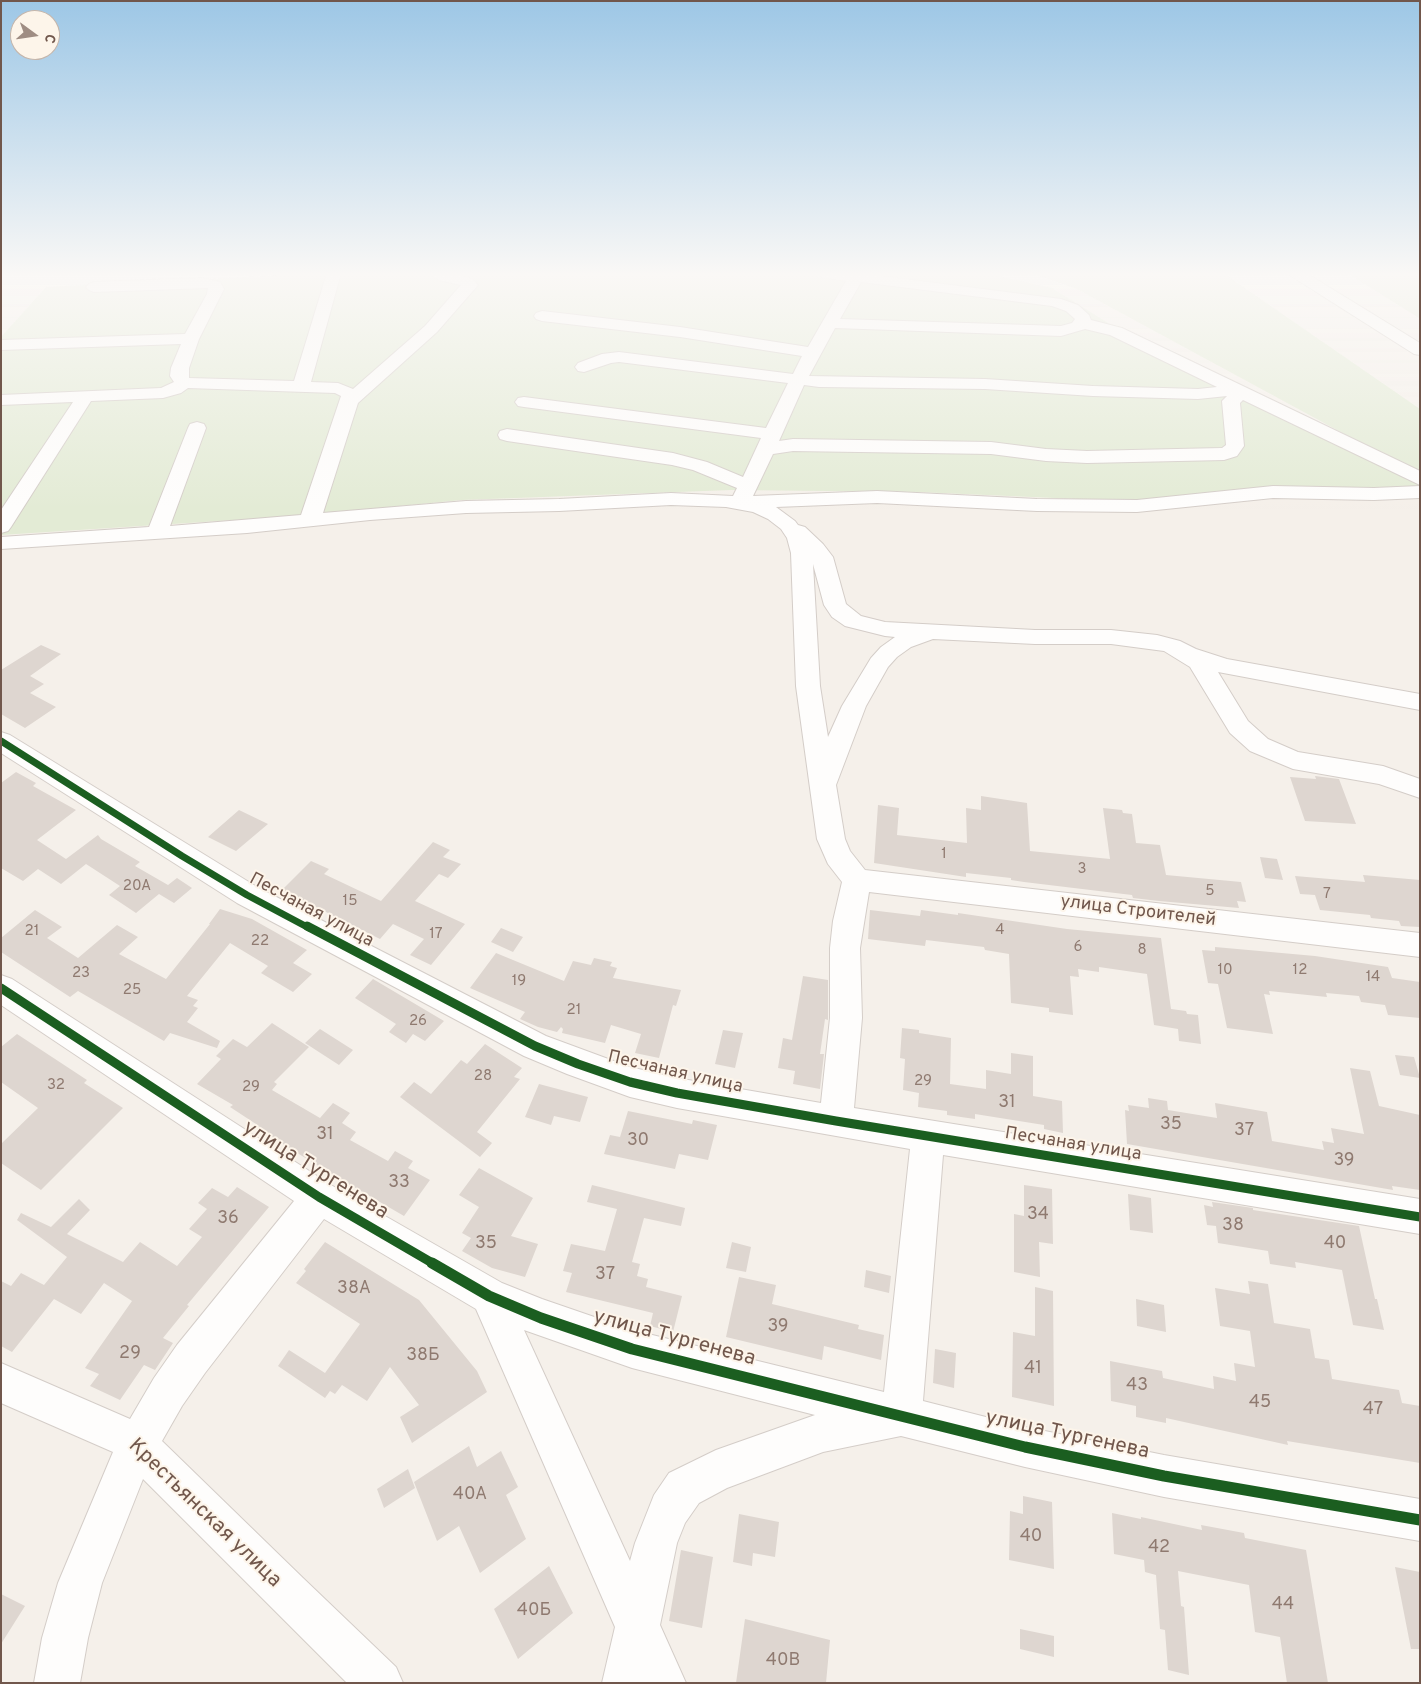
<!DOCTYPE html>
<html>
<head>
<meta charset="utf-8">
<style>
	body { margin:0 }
	#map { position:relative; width:1421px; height:1684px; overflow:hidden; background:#f5f0ea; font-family:Overpass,sans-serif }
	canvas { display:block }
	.frame { position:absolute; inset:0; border:2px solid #71574c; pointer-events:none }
	.north { position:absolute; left:10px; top:10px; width:50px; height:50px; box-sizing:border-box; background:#fdf5ea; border:1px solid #c5b6ab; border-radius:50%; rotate:104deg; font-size:14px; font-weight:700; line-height:20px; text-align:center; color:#71574c }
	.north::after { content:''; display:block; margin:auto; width:18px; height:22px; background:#9f8d83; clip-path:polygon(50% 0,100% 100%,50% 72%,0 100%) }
</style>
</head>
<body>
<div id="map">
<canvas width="1421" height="1684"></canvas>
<div class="frame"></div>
<div class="north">С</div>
</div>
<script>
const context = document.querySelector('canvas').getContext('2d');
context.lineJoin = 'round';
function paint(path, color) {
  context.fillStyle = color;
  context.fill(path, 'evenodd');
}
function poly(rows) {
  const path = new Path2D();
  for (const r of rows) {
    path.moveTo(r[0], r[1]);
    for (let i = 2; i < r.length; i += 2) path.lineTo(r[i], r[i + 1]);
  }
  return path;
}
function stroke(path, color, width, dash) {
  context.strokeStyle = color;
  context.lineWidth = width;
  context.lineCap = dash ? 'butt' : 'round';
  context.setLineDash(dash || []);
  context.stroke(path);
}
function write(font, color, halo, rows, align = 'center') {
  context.font = font + ' Overpass,sans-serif';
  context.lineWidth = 4;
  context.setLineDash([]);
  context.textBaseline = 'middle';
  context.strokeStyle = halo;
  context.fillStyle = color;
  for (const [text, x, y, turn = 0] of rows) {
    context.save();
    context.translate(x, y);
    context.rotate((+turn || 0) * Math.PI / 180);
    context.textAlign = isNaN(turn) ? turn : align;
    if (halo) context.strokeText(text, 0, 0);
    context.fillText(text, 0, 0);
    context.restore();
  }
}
const green = poly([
	[326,273,985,273,1052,288,1113,326,1420,483,1420,489,1240,491,1123,501,918,492,732,490,462,500,297,516,1,535,1,337,46,287],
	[1031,273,1223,273,1420,409,1420,475,1075,288],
	[1347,273,1420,273,1420,319,1411,313]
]);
const building = poly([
	[41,645,61,654,30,676,44,684,30,693,56,707,25,728,1,714,1,670],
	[16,772,36,783,33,786,76,810,37,840,66,859,98,835,101,839,140,862,135,866,168,885,177,878,192,888,174,903,159,894,136,913,109,895,120,886,86,864,61,884,38,869,23,881,1,868,1,783],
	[1315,776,1339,779,1356,824,1305,821,1290,777,1316,779],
	[981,796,1027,803,1030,851,1110,859,1103,808,1122,810,1123,813,1132,814,1136,843,1160,845,1166,875,1241,882,1246,902,1237,901,1239,908,1159,901,1133,898,1132,895,1024,882,1011,880,1011,878,966,873,966,877,874,863,878,805,899,808,897,835,967,843,966,808,981,810],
	[239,810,268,824,236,851,208,837],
	[433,842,450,850,443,857,461,864,448,878,439,874,415,901,465,924,431,965,410,955,424,939,393,924,380,939,282,890,311,861,329,869,324,874,381,901],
	[1260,857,1277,859,1283,880,1265,878],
	[1363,875,1420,880,1420,927,1401,926,1399,921,1371,918,1370,915,1320,910,1315,895,1300,894,1295,876,1365,882],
	[220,909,252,919,307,950,293,963,312,974,293,992,261,973,268,966,230,943,187,996,198,1000,193,1006,198,1008,187,1022,220,1041,217,1048,170,1033,164,1041,78,991,70,997,1,952,1,938,35,910,62,927,47,938,78,958,117,925,138,937,119,954,166,979,210,924,209,924],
	[870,910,920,916,921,910,958,915,958,913,1067,929,1161,938,1171,1009,1186,1011,1187,1014,1198,1015,1201,1044,1179,1041,1178,1029,1154,1025,1147,974,1099,967,1099,972,1078,969,1079,977,1070,976,1073,1015,1049,1012,1049,1008,1011,1003,1009,954,985,950,984,947,926,940,925,946,868,939],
	[501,928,523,937,513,952,491,942],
	[1215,947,1315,956,1388,967,1392,978,1420,982,1420,1018,1388,1015,1385,1005,1361,1002,1359,996,1326,993,1327,997,1269,991,1270,995,1264,994,1273,1034,1227,1028,1218,984,1208,983,1202,950,1215,951],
	[496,953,564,981,573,961,591,965,594,958,612,962,610,966,617,968,613,978,681,990,676,1006,673,1005,659,1058,635,1053,641,1034,611,1025,605,1043,562,1033,563,1029,561,1027,557,1032,538,1027,520,1019,525,1012,470,988],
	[803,976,828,980,828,1020,825,1019,820,1054,824,1054,820,1089,793,1084,795,1071,778,1068,783,1038,792,1040],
	[373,979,444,1021,425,1041,413,1034,406,1043,389,1032,396,1024,355,998],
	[272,1023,309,1047,274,1082,277,1084,272,1090,320,1118,333,1103,350,1113,342,1123,356,1132,350,1140,388,1161,395,1151,413,1161,408,1168,430,1180,404,1216,354,1187,352,1189,334,1179,336,1177,257,1128,259,1126,230,1107,233,1105,197,1084,221,1059,216,1056,233,1039,247,1047],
	[902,1028,919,1030,919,1033,951,1038,950,1084,986,1089,986,1070,1011,1074,1011,1053,1033,1056,1033,1096,1062,1101,1063,1133,1044,1129,1044,1125,975,1114,975,1119,947,1115,947,1111,918,1107,919,1093,903,1090,905,1059,900,1058],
	[320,1029,353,1050,339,1065,305,1043],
	[723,1030,743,1033,735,1068,715,1064],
	[17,1034,87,1080,84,1083,123,1108,41,1190,1,1163,1,1144,38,1108,1,1082,1,1047],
	[485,1044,522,1068,514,1077,520,1079,477,1132,492,1143,480,1157,400,1097,414,1082,431,1094,461,1060,467,1064],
	[1395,1055,1414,1057,1420,1078,1400,1075],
	[1350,1068,1370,1071,1379,1106,1420,1115,1420,1190,1392,1186,1393,1190,1127,1144,1125,1110,1129,1111,1128,1105,1149,1108,1148,1098,1167,1101,1168,1110,1217,1118,1215,1103,1267,1112,1272,1141,1324,1150,1322,1141,1334,1143,1331,1128,1364,1134],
	[539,1084,588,1097,580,1122,554,1116,551,1125,525,1117],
	[628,1111,692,1124,693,1120,717,1125,708,1160,679,1154,675,1169,604,1154,610,1135,620,1137],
	[479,1168,533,1198,511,1236,538,1244,525,1277,492,1268,462,1251,471,1238,462,1233,479,1207,459,1195],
	[592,1185,685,1208,681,1226,644,1218,632,1262,640,1264,637,1276,648,1279,646,1287,682,1296,673,1332,650,1326,653,1313,566,1292,572,1273,563,1271,571,1244,605,1251,617,1209,587,1202],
	[1024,1185,1052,1189,1053,1244,1039,1242,1040,1277,1014,1272,1014,1214,1024,1216],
	[237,1187,269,1207,187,1305,189,1306,163,1338,173,1343,155,1370,144,1365,120,1400,90,1386,99,1374,85,1368,132,1301,104,1283,81,1314,54,1299,12,1352,1,1346,1,1281,11,1286,21,1273,44,1285,67,1257,17,1220,21,1213,51,1227,79,1199,90,1210,67,1234,123,1262,140,1242,177,1266,202,1237,189,1229,207,1209,198,1203,212,1188,228,1197],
	[1128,1194,1151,1198,1153,1233,1130,1230],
	[1212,1202,1253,1208,1253,1210,1359,1226,1375,1299,1377,1299,1384,1330,1353,1325,1342,1270,1295,1262,1296,1268,1270,1264,1268,1251,1218,1243,1216,1226,1207,1225,1204,1205,1213,1207],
	[325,1242,419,1300,477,1371,487,1392,412,1443,400,1417,419,1405,390,1367,367,1401,342,1385,335,1394,330,1391,325,1398,278,1366,289,1350,325,1373,360,1324,296,1283,306,1271,304,1269],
	[732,1242,751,1247,746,1272,726,1268],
	[866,1270,891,1276,889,1293,864,1287],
	[739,1277,776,1285,772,1304,859,1325,858,1329,884,1335,881,1360,824,1346,822,1360,726,1337],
	[1248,1281,1268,1284,1274,1323,1310,1329,1315,1358,1329,1360,1332,1379,1399,1390,1402,1403,1420,1406,1420,1463,1287,1441,1288,1445,1166,1418,1166,1423,1136,1417,1136,1406,1111,1401,1110,1361,1162,1371,1163,1378,1214,1389,1213,1376,1236,1381,1234,1363,1255,1367,1250,1331,1220,1326,1215,1288,1250,1294],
	[1035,1287,1053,1291,1054,1406,1012,1397,1013,1332,1035,1336],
	[1136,1299,1164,1305,1166,1332,1137,1326],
	[935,1349,956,1353,954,1388,933,1383],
	[469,1446,477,1467,501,1451,518,1487,506,1495,526,1539,480,1573,459,1526,437,1541,414,1482],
	[408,1469,415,1488,384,1508,377,1489],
	[1023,1496,1052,1502,1054,1569,1009,1560,1010,1511,1023,1514],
	[1112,1513,1141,1519,1141,1517,1202,1530,1201,1525,1244,1533,1245,1538,1306,1550,1328,1683,1287,1683,1280,1637,1255,1632,1249,1585,1178,1571,1181,1606,1184,1607,1189,1675,1168,1670,1165,1630,1160,1629,1156,1575,1145,1572,1144,1560,1114,1554],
	[739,1514,779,1522,775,1557,753,1553,752,1566,733,1562],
	[681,1550,713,1557,702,1628,669,1621],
	[549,1566,573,1613,518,1659,494,1609],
	[1395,1567,1420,1572,1420,1649,1411,1649],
	[1,1594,25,1606,1,1644],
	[745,1619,830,1640,826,1683,736,1683],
	[1020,1629,1054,1636,1054,1657,1020,1649]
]);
const minor = poly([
	[327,273,341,273,311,382,338,383,353,389,425,326,461,285,439,280,430,273,448,273,472,279,478,285,437,332,358,403,323,513,466,501,559,499,671,493,733,496,737,488,693,470,672,465,507,441,500,439,498,435,500,431,507,429,673,453,707,462,743,477,761,438,524,407,518,406,515,402,518,398,524,397,766,428,788,383,619,362,611,363,584,372,578,371,575,367,578,363,602,354,619,352,793,374,802,356,680,337,542,321,536,319,534,316,536,313,542,311,680,327,808,347,846,281,822,277,817,276,815,273,857,273,1061,299,1078,305,1089,315,1091,320,1122,328,1420,471,1420,485,1243,400,1240,403,1244,446,1237,456,1224,460,1087,463,1046,461,991,454,793,451,773,454,753,496,877,491,1037,499,1137,500,1273,486,1374,488,1420,486,1420,498,1374,500,1273,498,1137,512,1037,511,877,503,776,507,795,521,798,525,805,527,823,544,833,557,846,604,861,616,885,622,1035,630,1111,630,1157,635,1180,641,1196,649,1227,659,1420,694,1420,710,1218,672,1248,721,1268,739,1298,752,1383,766,1420,779,1420,798,1379,784,1293,769,1250,751,1230,733,1190,667,1164,651,1111,644,1035,644,933,639,911,647,897,657,888,667,866,706,836,785,845,839,850,851,865,870,1420,933,1420,957,869,892,860,948,862,1018,854,1108,1420,1199,1420,1234,943,1155,923,1401,1025,1427,1164,1455,1420,1499,1420,1541,1164,1497,1025,1467,901,1436,823,1452,727,1488,699,1503,685,1523,677,1543,660,1625,686,1683,602,1683,615,1627,476,1309,324,1219,205,1373,182,1406,162,1441,303,1578,396,1667,403,1683,347,1683,143,1479,102,1583,88,1638,80,1683,34,1683,42,1638,58,1583,113,1452,1,1403,1,1363,130,1419,154,1378,177,1345,294,1201,1,1005,1,975,12,979,331,1185,502,1283,542,1299,632,1330,884,1392,910,1149,677,1108,630,1097,567,1074,524,1056,237,903,1,753,1,732,10,735,257,887,546,1036,630,1067,677,1078,821,1103,830,1018,830,948,833,921,842,882,828,864,817,839,796,686,791,553,787,538,781,529,768,519,753,512,726,507,671,505,559,511,466,513,370,520,247,533,1,549,1,537,149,527,188,428,190,424,197,422,204,424,206,428,170,526,301,515,341,396,335,393,188,388,181,393,163,398,91,401,11,527,8,531,1,533,1,510,73,402,1,405,1,395,161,388,174,382,170,376,171,368,181,344,1,350,1,340,185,334,207,294,208,288,94,292,89,290,86,287,89,284,94,282,203,278,220,282,224,289,199,339,189,368,189,378,294,381,327,273],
	[861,282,1052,306,1066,311,1075,319,1072,323,1061,326,840,319,861,282],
	[835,328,1061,336,1085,329,1110,335,1217,387,1198,389,1093,386,985,379,809,376,835,328],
	[804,385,819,387,985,389,1093,396,1198,399,1227,396,1222,401,1226,445,1222,448,1087,451,1046,449,991,442,793,439,779,441,804,385],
	[813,564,824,605,832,617,845,626,885,636,895,637,881,647,871,658,842,706,828,737,820,686,813,564],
	[524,1330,632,1368,815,1415,716,1450,669,1473,654,1495,635,1543,630,1561,524,1330],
	[1289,273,1306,273,1420,343,1420,355,1414,354,1291,276,1289,273]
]);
const cyclewayFar2 = poly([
	[1,741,182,856,247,895,309,928]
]);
const cyclewayFar1 = poly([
	[307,926,535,1046,578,1064,630,1082,677,1093,836,1121,1420,1217],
	[1,988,319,1197,434,1264]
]);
const cycleway = poly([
	[432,1263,489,1296,541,1318,632,1349,1025,1447,1164,1476,1420,1520]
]);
const numberNames = [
	["1",944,855],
	["3",1082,870],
	["20А",137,887],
	["5",1210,892],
	["7",1327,895],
	["15",350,902],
	["4",1000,931],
	["21",32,932],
	["17",436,935],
	["22",260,942],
	["6",1078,948],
	["8",1142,951],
	["10",1225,971],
	["12",1300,971],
	["23",81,974],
	["14",1373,978],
	["19",519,982],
	["25",132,991],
	["21",574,1011],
	["26",418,1022],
	["28",483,1077],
	["29",923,1082],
	["32",56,1086],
	["29",251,1088]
];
const streetNames = [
	["Песчаная улица",311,911,28],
	["улица Строителей",1138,912,7],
	["Песчаная улица",675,1073,13],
	["Песчаная улица",1073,1145,9]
];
const nearNumbernames = [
	["31",1007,1103],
	["35",1171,1125],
	["37",1244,1131],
	["31",325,1135],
	["30",638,1141],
	["39",1344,1161],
	["33",399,1183],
	["34",1038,1215],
	["36",228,1219],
	["38",1233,1226],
	["35",486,1244],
	["40",1335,1244],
	["37",605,1275],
	["38А",354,1289],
	["39",778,1327],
	["29",130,1354],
	["38Б",423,1356],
	["41",1033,1369],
	["43",1137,1386],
	["45",1260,1403],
	["47",1373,1410],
	["40А",470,1495],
	["40",1031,1537],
	["42",1159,1548],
	["44",1283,1605],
	["40Б",534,1611],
	["40В",783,1661]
];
const nearStreetnames = [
	["улица Тургенева",315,1171,32],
	["улица Тургенева",674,1339,15],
	["улица Тургенева",1067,1436,12],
	["Крестьянская улица",204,1514,44]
];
paint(green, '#e3ebd5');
paint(building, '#ded6d0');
stroke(minor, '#d4cdc8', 2);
paint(minor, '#fefdfc');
stroke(cyclewayFar2, '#1b5e20', 7);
stroke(cyclewayFar1, '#1b5e20', 9);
stroke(cycleway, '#1b5e20', 11);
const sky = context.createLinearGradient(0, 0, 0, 509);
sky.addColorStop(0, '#9dc7e6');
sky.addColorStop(0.54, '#faf8f6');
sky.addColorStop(1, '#faf8f600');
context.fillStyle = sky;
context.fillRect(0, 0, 1421, 509);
write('15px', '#8f7a70', null, numberNames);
write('18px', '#71574c', '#fdf5ea', streetNames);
write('18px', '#8f7a70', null, nearNumbernames);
write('21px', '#71574c', '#fdf5ea', nearStreetnames);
</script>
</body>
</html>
